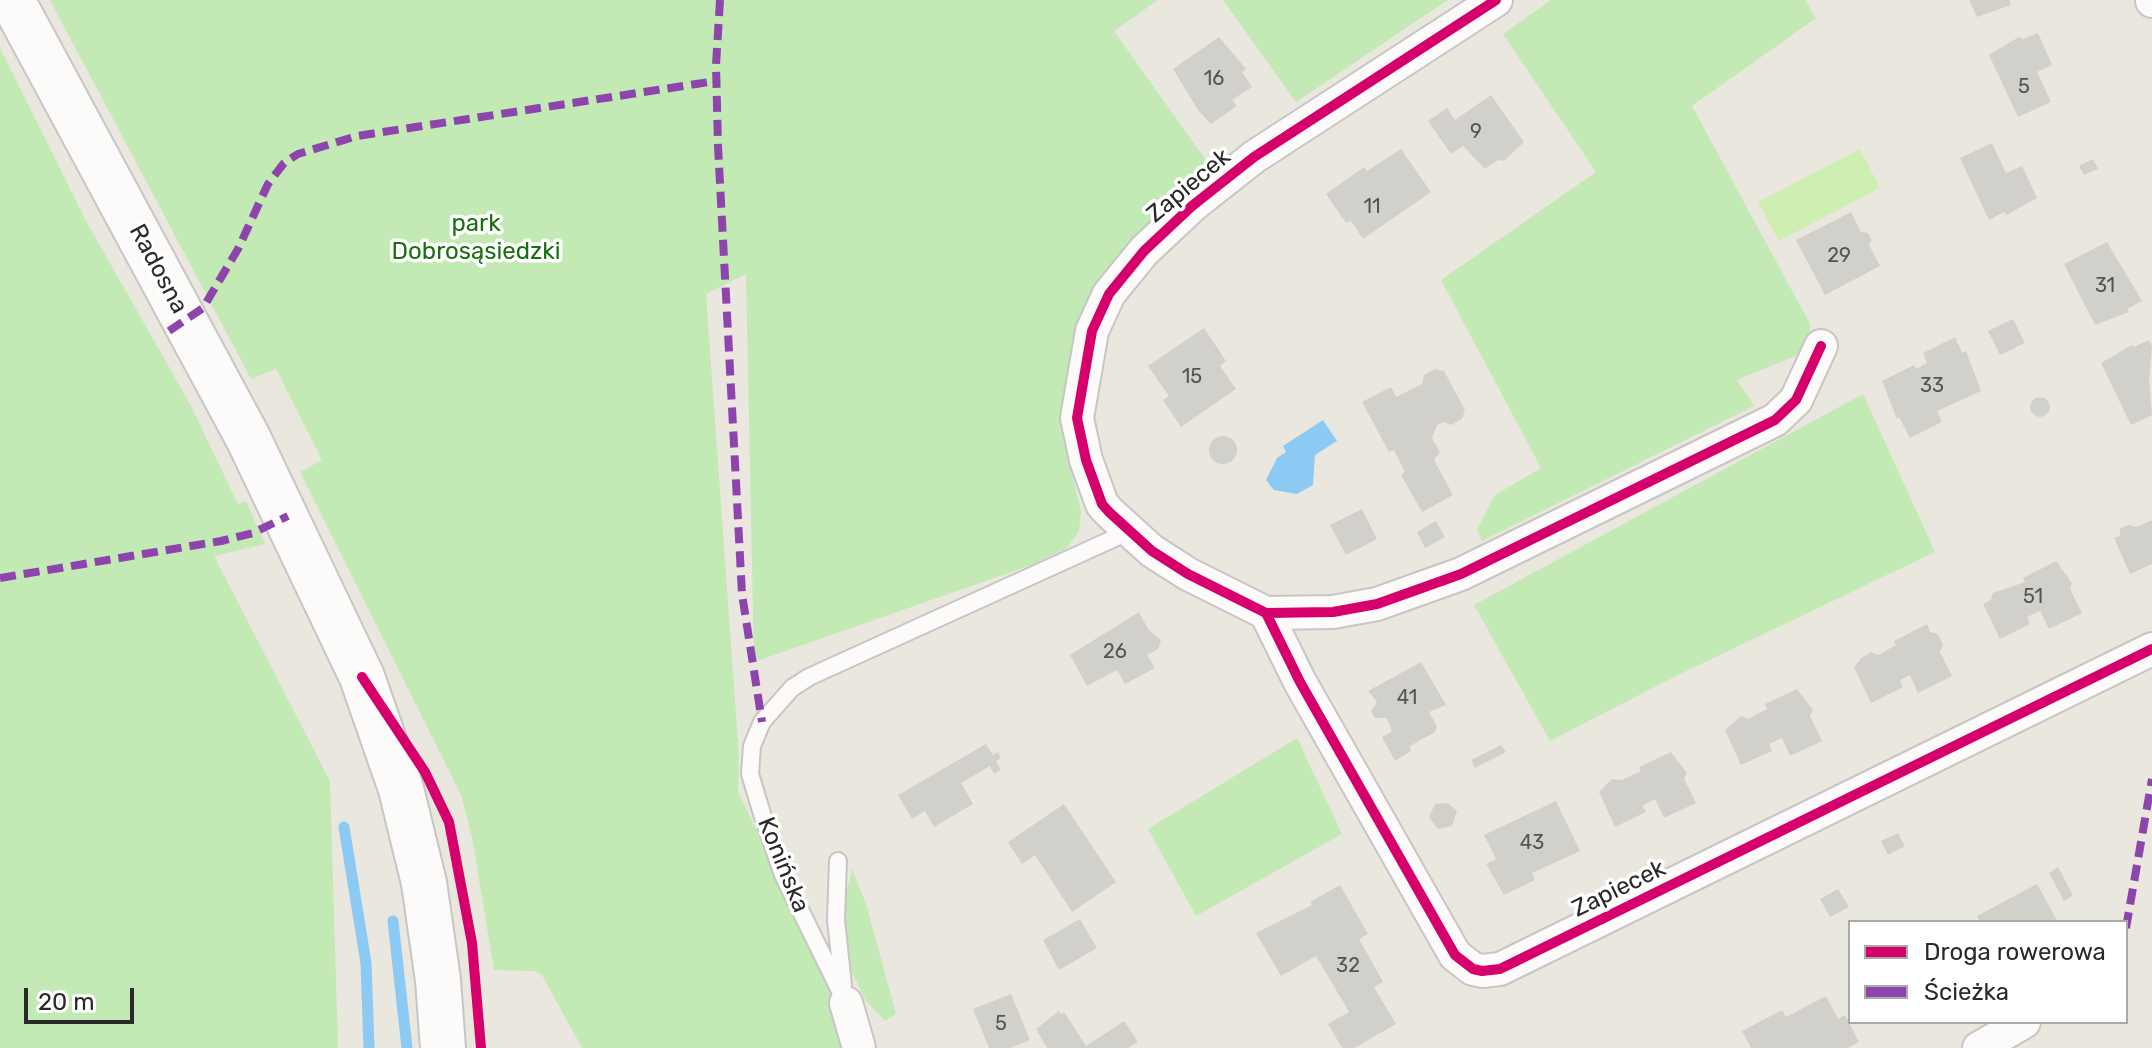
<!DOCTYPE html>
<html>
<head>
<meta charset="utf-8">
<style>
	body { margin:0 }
	#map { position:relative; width:2152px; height:1048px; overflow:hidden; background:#eae7df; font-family:Rubik,sans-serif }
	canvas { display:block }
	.legend { position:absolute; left:1848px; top:920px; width:280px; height:104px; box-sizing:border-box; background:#fff; border:2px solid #aaa; margin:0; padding:10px 14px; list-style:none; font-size:24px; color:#2a2a2a }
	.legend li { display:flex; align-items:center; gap:16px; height:40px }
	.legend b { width:40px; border:2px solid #aaa }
	.scale { position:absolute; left:24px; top:988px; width:110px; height:36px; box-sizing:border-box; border:4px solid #2a2a2a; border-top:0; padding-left:10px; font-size:24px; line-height:28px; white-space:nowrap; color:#2a2a2a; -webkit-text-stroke:6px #fff; paint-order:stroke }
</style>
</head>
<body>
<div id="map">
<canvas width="2152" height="1048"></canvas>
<ul class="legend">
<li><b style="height:10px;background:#d6006c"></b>Droga rowerowa</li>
<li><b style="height:10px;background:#8e44ad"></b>Ścieżka</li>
</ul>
<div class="scale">20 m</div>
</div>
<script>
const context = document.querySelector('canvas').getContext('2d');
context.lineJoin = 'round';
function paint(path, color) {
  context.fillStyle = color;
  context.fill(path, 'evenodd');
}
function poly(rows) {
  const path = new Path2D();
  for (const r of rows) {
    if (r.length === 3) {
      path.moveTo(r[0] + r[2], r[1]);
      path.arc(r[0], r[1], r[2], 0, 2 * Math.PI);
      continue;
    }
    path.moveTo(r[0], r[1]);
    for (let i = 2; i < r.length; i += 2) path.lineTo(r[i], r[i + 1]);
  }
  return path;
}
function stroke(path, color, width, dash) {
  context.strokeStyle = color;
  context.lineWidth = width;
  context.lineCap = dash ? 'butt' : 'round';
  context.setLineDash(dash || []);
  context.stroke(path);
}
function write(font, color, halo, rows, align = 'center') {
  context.font = font + ' Rubik,sans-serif';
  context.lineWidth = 7;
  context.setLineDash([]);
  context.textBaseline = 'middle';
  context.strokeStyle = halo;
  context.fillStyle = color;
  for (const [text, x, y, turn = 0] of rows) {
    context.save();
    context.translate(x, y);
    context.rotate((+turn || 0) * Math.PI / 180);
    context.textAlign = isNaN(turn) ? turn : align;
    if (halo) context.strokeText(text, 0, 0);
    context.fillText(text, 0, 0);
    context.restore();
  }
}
const green = poly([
	[50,0,1158,0,1114,31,1208,163,1099,283,1081,325,1064,391,1071,470,1081,512,1079,531,1067,548,1034,564,754,662,746,274,706,294,739,756,738,792,824,971,845,1026,846,1048,582,1048,542,975,533,971,494,970,472,837,461,795,300,472,322,460,276,369,251,379],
	[1223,0,1448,0,1296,102],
	[1551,0,1805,0,1816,18,1692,106,1810,324,1810,350,1737,380,1754,406,1482,541,1477,529,1495,495,1541,468,1441,280,1596,172,1503,34],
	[0,48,85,219,191,406,238,504,246,501,265,544,214,556,330,781,338,1048,0,1048],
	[1863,394,1935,552,1678,675,1550,741,1474,605],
	[1297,738,1342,834,1196,916,1148,829],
	[852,869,866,904,896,1014,885,1021,866,1001,852,972,845,934,845,898]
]);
const pitch = poly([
	[1860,149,1880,188,1779,241,1758,202]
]);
const water = poly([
	[1323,420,1337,441,1315,455,1313,485,1297,494,1274,490,1266,480,1277,458,1286,452,1283,446]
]);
const stream = poly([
	[344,827,366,963,369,1048],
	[393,921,407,1048]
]);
const building = poly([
	[1969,0,2009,0,2011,5,1977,17],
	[2038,33,2052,65,2037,72,2051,102,2018,117,1989,55,2019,37,2023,39],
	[1219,37,1246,69,1242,72,1252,87,1232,100,1237,106,1211,124,1198,110,1173,69],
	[1491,95,1524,142,1504,161,1498,160,1485,169,1463,146,1451,154,1428,121,1447,108,1455,120],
	[1992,143,2006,173,2022,166,2037,198,2006,215,2004,212,1989,220,1960,158],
	[1401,149,1431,192,1363,239,1351,221,1346,223,1326,194,1364,167,1367,171],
	[2093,159,2098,169,2084,175,2079,166],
	[1851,212,1861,232,1868,233,1872,240,1869,245,1880,266,1825,295,1796,240],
	[2107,242,2142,301,2127,309,2129,312,2095,325,2064,264],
	[2013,319,2025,343,2000,355,1988,331],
	[1204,328,1226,361,1220,366,1236,389,1181,427,1163,400,1169,396,1148,366],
	[1955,337,1962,353,1966,351,1981,391,1937,411,1942,422,1910,438,1899,417,1897,419,1882,381,1914,365,1916,369,1927,363,1923,353],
	[2149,340,2152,347,2149,380,2152,415,2131,425,2101,363,2132,345,2134,347],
	[1435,369,1444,371,1465,410,1462,419,1451,425,1444,422,1437,425,1432,438,1440,452,1434,460,1453,495,1422,512,1401,475,1405,472,1394,450,1389,452,1362,402,1391,387,1396,397,1422,384,1424,375],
	[2040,407,10],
	[1223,450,14],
	[1362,509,1377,539,1346,555,1330,525],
	[2152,520,2152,564,2130,574,2114,538,2120,536,2120,528,2129,525,2137,527],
	[1436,521,1445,537,1425,548,1417,532],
	[2056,561,2072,583,2070,589,2082,613,2049,629,2040,611,2027,617,2030,624,2000,639,1983,604,1991,600,1993,593,2025,582,2023,578],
	[1139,612,1148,629,1161,640,1158,649,1147,655,1155,668,1125,684,1117,670,1087,686,1070,655],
	[1927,624,1930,632,1938,634,1943,645,1940,652,1952,676,1918,693,1910,675,1900,680,1903,687,1871,703,1854,667,1861,658,1871,652,1878,655,1896,645,1894,641],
	[1421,662,1446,705,1429,712,1437,726,1435,732,1410,746,1411,751,1395,761,1382,737,1391,732,1391,727,1386,718,1375,718,1371,711,1377,702,1368,691],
	[1797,689,1813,710,1810,716,1822,741,1790,756,1782,738,1769,744,1772,751,1741,765,1725,730,1741,716,1748,719,1767,709,1765,704],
	[986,744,993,755,998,752,1001,758,996,761,1001,770,994,774,990,766,961,783,973,804,934,827,925,811,912,819,898,795],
	[1501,745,1506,752,1475,768,1471,760],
	[1671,752,1687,773,1684,779,1696,803,1664,818,1655,799,1642,806,1646,812,1615,827,1599,792,1612,779,1622,780,1641,771,1639,767],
	[1556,801,1580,851,1532,873,1535,880,1504,895,1486,864,1496,859,1484,835],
	[1448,803,1457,811,1452,826,1438,829,1429,817,1435,804],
	[1064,804,1116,882,1072,912,1035,855,1022,864,1008,842],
	[1898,833,1905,846,1888,855,1881,841],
	[2058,867,2073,895,2064,901,2049,873],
	[2037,884,2058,922,1980,922,1977,916],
	[1340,885,1368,934,1359,939,1383,982,1374,987,1396,1024,1354,1048,1342,1048,1328,1024,1349,1012,1316,956,1281,976,1256,933,1312,905,1310,902],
	[1838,889,1849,907,1830,917,1820,899],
	[1080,919,1097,948,1059,970,1043,940],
	[1011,994,1030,1040,1010,1048,989,1048,973,1009],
	[1826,996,1838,1019,1845,1015,1859,1042,1848,1048,1751,1048,1742,1031,1782,1010,1786,1017],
	[1059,1011,1061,1015,1064,1012,1086,1046,1124,1021,1138,1042,1128,1048,1047,1048,1036,1029]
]);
const service = poly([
	[838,861,836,920,843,985],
	[846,1003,783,875,763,817,750,774,752,746,762,722,792,688,809,677,1128,532]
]);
const minor = poly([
	[1496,0,1254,157,1192,206,1144,251,1109,294,1092,331,1077,418,1086,460,1102,504,1109,512,1152,551,1188,574,1266,613,1333,612,1377,604,1461,574,1775,420,1796,400,1821,346],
	[2152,0,2152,1],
	[1266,613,1300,682,1455,955,1473,969,1482,971,1500,969,2152,649],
	[846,1003,859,1048],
	[1979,1048,2024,1022]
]);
const secondary = poly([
	[12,0,248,438,362,677,401,789,424,883,438,980,443,1048]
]);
const quiet = poly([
	[720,0,716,65,718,146,742,594,762,722],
	[169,331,203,308,238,249,268,184,284,163,298,154,357,136,716,81],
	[0,578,221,541,253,533,288,516],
	[2126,928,2152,779]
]);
const cycleway = poly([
	[1496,0,1254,157,1192,206,1144,251,1109,294,1092,331,1077,418,1086,460,1102,504,1109,512,1152,551,1188,574,1266,613,1333,612,1377,604,1461,574,1775,420,1796,400,1821,346],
	[1266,613,1300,682,1455,955,1473,969,1482,971,1500,969,2152,649],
	[362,677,425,772,449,822,472,943,481,1048]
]);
const numberNames = [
	["16",1214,79],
	["5",2024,87],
	["9",1476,132],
	["11",1372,207],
	["29",1839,256],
	["31",2105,286],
	["15",1192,377],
	["33",1932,386],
	["51",2033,597],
	["26",1115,652],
	["41",1407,698],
	["43",1532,843],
	["32",1348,966],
	["5",1001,1024]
];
const streetNames = [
	["Zapiecek",1189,186,-40],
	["Radosna",158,269,62],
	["Konińska",783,865,68],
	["Zapiecek",1619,889,-26]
];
const parkNames = [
	["park",476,224],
	["Dobrosąsiedzki",476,252]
];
paint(green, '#c3e9b4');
paint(pitch, '#cfeeb1');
paint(water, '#8ccaf3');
stroke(stream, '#8ccaf3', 11);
paint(building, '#d2d0ca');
stroke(service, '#c7c5c5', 20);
stroke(minor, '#c7c5c5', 36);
stroke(secondary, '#c7c5c5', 48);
stroke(service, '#fcfbfa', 16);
stroke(minor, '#fcfbfa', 32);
stroke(secondary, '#fcfbfa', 44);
stroke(quiet, '#8e44ad', 8, [16, 8]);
stroke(cycleway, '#d6006c', 10);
write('20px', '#555453', null, numberNames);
write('24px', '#2a2a2a', '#fff', streetNames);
write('24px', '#196f12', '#fff', parkNames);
</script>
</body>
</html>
